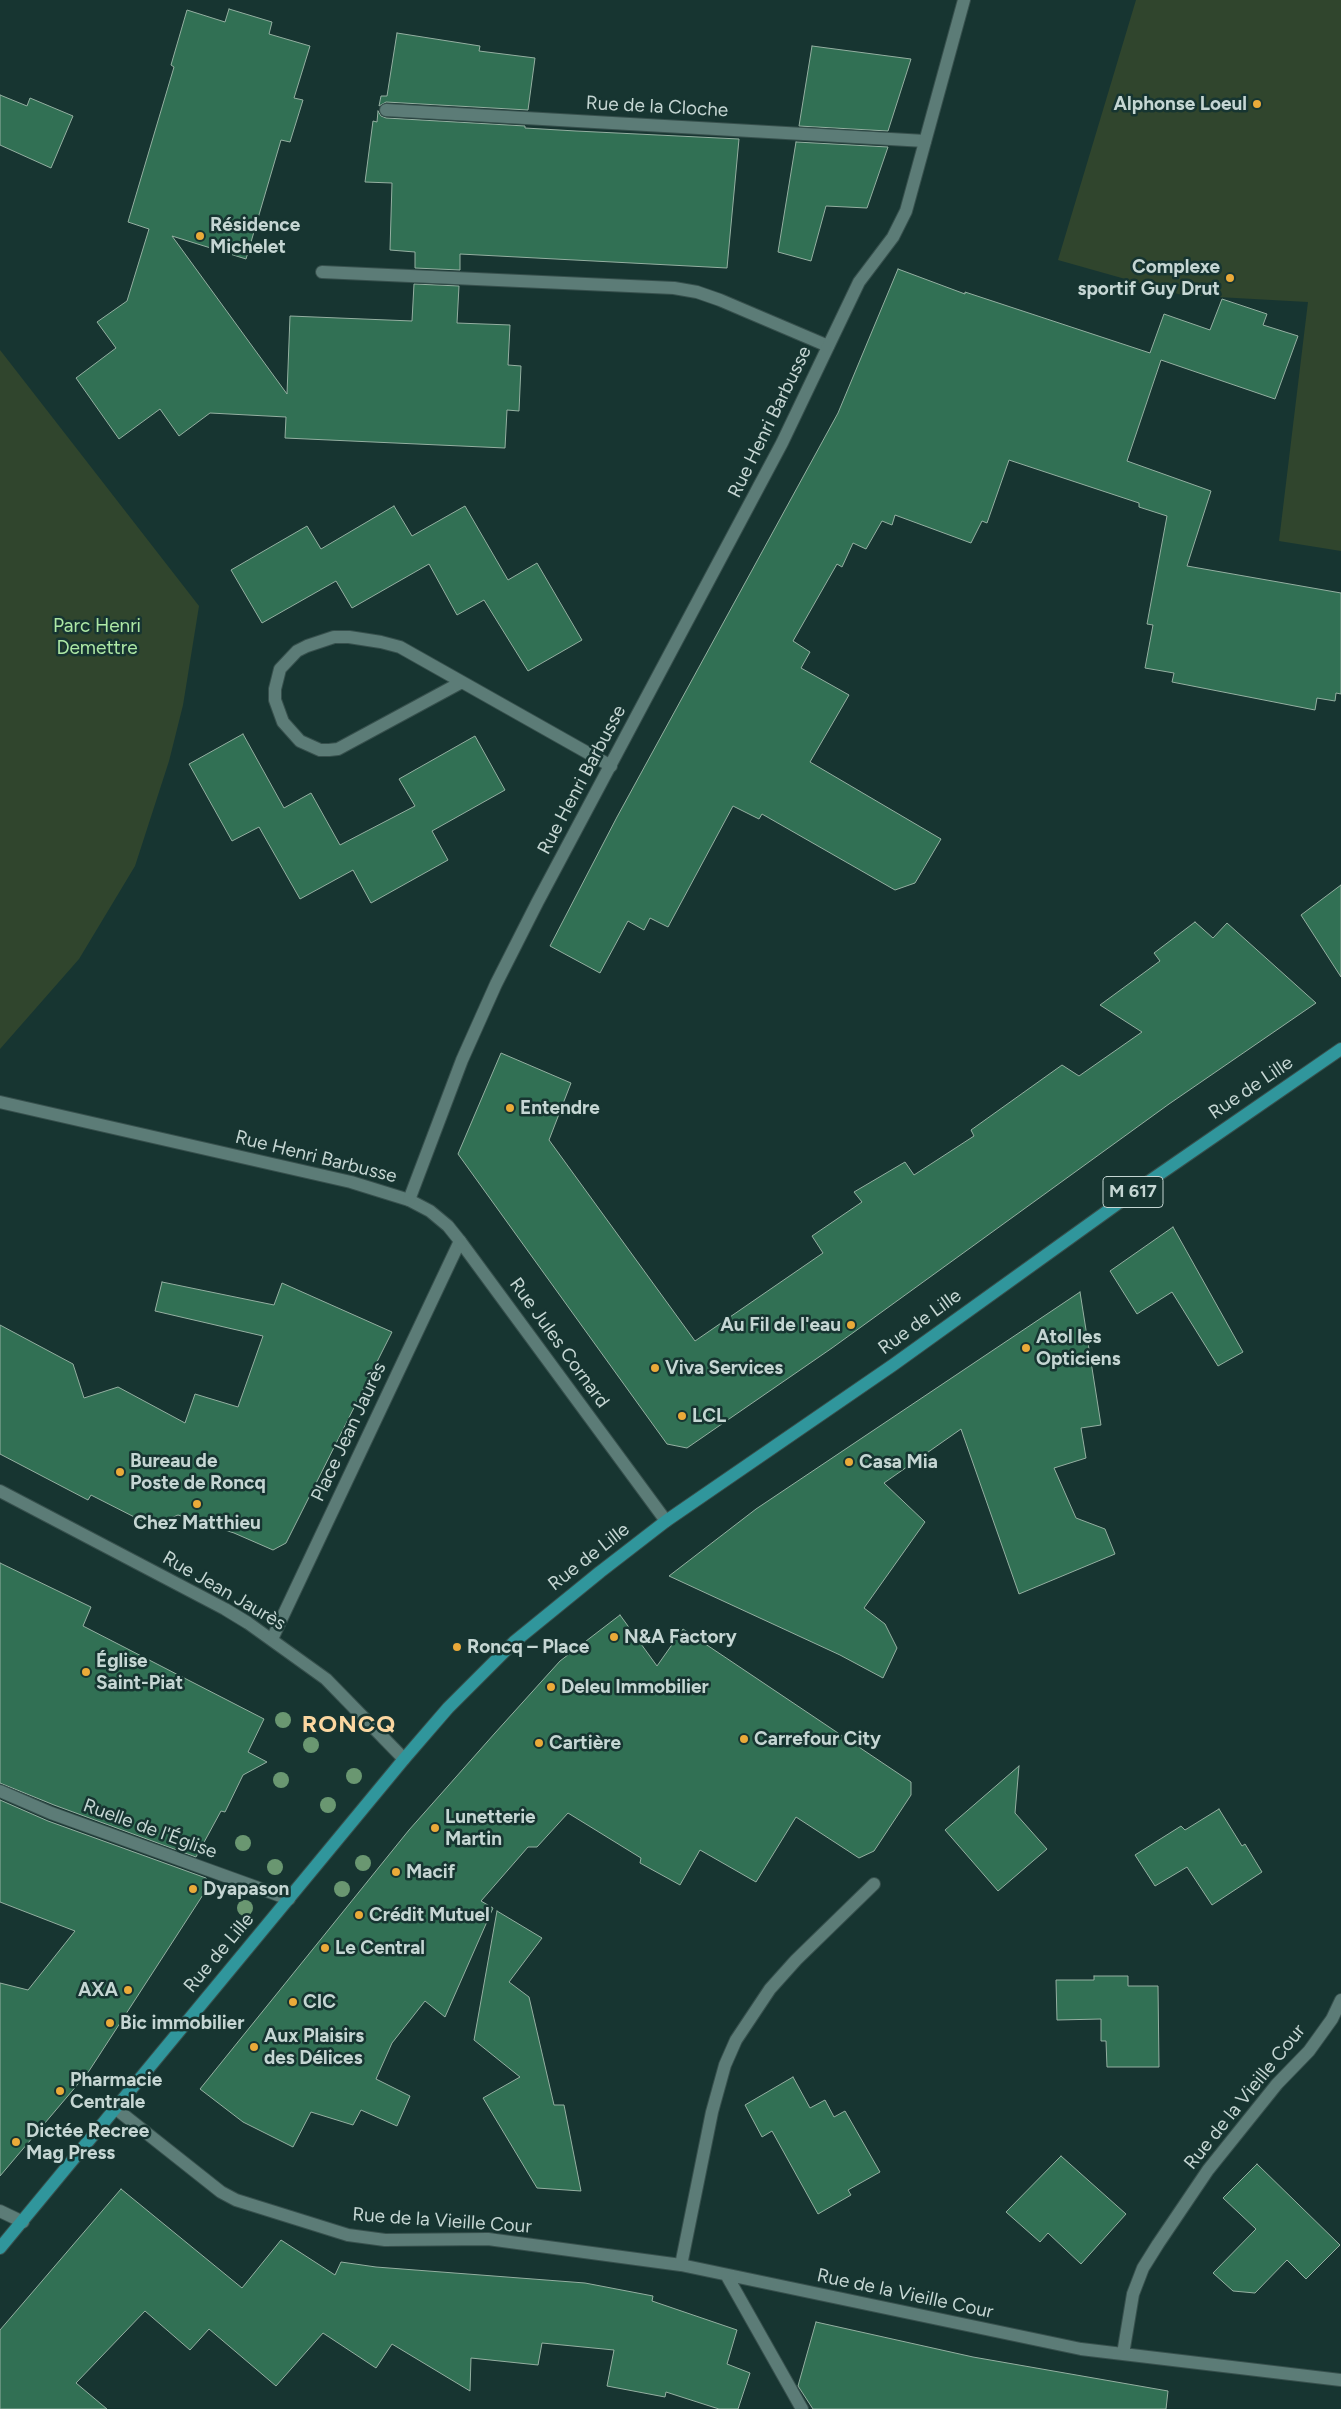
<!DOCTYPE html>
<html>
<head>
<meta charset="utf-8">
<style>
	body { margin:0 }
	canvas { display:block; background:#173531 }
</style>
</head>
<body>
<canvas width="1341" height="2409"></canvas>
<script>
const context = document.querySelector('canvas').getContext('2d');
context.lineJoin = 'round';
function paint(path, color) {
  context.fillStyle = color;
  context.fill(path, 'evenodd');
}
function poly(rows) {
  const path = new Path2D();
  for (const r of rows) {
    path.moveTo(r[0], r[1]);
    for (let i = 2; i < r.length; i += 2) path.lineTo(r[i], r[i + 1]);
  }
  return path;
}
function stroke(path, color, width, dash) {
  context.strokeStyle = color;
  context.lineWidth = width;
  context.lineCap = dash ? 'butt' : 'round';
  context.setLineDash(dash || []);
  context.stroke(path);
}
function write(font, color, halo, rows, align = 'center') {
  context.font = font + ' Figtree,sans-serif';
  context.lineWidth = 5;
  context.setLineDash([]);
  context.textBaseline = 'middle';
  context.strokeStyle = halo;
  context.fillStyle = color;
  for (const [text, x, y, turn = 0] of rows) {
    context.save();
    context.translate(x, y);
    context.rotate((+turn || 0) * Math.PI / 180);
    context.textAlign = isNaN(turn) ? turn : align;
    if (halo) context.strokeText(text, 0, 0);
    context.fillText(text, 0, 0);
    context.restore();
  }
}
const green = poly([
	[1136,0,1341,0,1341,551,1279,541,1308,302,1182,295,1058,260],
	[0,350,199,606,183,705,169,761,135,866,79,959,0,1049]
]);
const building = poly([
	[229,9,272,22,269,34,310,46,294,98,303,100,290,142,281,140,246,259,172,236,287,394,290,316,412,321,414,284,459,286,457,323,510,325,508,365,521,366,519,411,507,410,505,448,285,438,286,417,210,413,179,436,160,409,119,439,76,378,116,348,97,322,127,301,149,229,128,222,174,67,171,65,187,10,225,22,229,9],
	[397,33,480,46,479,51,535,58,528,110,386,102,379,106,381,96,387,96,397,33],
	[812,46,911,59,888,131,799,126,812,46],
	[0,95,27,106,30,98,73,116,51,168,0,145,0,95],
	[378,111,381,116,386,118,525,126,525,128,576,131,739,139,727,268,460,254,460,270,415,268,415,252,390,250,392,183,365,182,373,121,377,122,378,111],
	[796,142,888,147,867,208,826,206,811,261,778,252,796,142],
	[898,269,965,294,965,292,1150,353,1164,314,1210,330,1222,299,1267,314,1263,325,1298,336,1275,399,1161,360,1127,461,1211,491,1187,566,1341,593,1341,694,1336,693,1335,701,1317,698,1315,710,1172,682,1174,673,1145,668,1153,625,1147,624,1167,516,1139,507,1139,503,1009,460,987,523,982,521,971,543,895,515,892,525,882,521,866,549,853,543,842,567,837,564,793,641,810,652,801,668,849,695,810,762,941,839,915,883,895,890,762,814,759,819,733,806,668,927,650,918,644,930,628,921,600,973,550,946,617,817,838,413,898,269],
	[394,506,412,536,465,506,508,580,537,563,582,640,528,671,484,600,457,615,429,564,352,608,336,581,262,623,231,570,307,526,321,549,394,506],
	[243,734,284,808,311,793,340,845,415,806,399,779,475,736,505,790,432,831,448,860,371,903,353,870,300,899,259,827,232,841,189,764,243,734],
	[1341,885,1341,977,1301,915,1341,885],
	[1195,922,1213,938,1227,923,1316,1003,1169,1104,832,1348,687,1448,667,1444,458,1154,501,1053,571,1083,549,1140,695,1341,823,1253,812,1236,862,1202,854,1192,905,1162,914,1175,974,1136,971,1130,1062,1065,1079,1076,1142,1032,1100,1005,1160,961,1154,953,1195,922],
	[1173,1227,1243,1352,1218,1366,1172,1292,1137,1314,1110,1271,1173,1227],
	[162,1282,274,1305,282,1283,392,1332,286,1543,273,1550,234,1533,178,1515,152,1526,91,1495,88,1500,0,1454,0,1325,73,1364,84,1398,118,1387,185,1423,195,1394,238,1407,263,1336,155,1311,162,1282],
	[1080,1292,1101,1425,1081,1428,1086,1458,1054,1468,1076,1518,1105,1529,1115,1554,1019,1594,961,1429,884,1483,925,1522,864,1608,885,1624,897,1648,883,1678,840,1655,669,1576,756,1509,1080,1292],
	[0,1563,91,1607,83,1626,264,1719,248,1752,267,1762,243,1775,225,1812,221,1811,196,1857,54,1805,0,1783,0,1563],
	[620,1615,657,1666,683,1629,911,1782,911,1795,874,1851,859,1858,796,1817,756,1882,700,1850,680,1885,640,1863,641,1858,568,1813,537,1847,528,1847,481,1901,493,1908,445,2017,425,2001,392,2043,376,2079,410,2096,397,2126,361,2110,353,2125,311,2112,293,2147,243,2122,200,2089,409,1830,495,1733,560,1661,620,1615],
	[1019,1766,1015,1813,1047,1849,998,1891,945,1830,1019,1766],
	[0,1800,48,1821,206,1878,210,1884,89,2071,0,2176,0,1983,28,1990,75,1931,0,1902,0,1800],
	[1219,1809,1242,1846,1245,1844,1262,1872,1212,1905,1187,1867,1155,1886,1135,1855,1181,1826,1185,1830,1219,1809],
	[497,1911,542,1938,509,1982,529,1997,554,2105,564,2105,581,2191,537,2188,483,2098,520,2077,474,2040,497,1911],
	[1094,1976,1128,1976,1128,1986,1158,1986,1159,2067,1107,2067,1106,2041,1101,2041,1101,2019,1057,2020,1056,1980,1094,1980,1094,1976],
	[793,2077,810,2108,825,2100,834,2117,845,2111,880,2172,848,2190,851,2195,818,2214,772,2131,762,2137,745,2105,793,2077],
	[1061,2156,1126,2214,1081,2264,1048,2233,1040,2242,1006,2212,1061,2156],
	[1257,2164,1340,2245,1306,2279,1287,2260,1255,2293,1233,2291,1213,2273,1256,2229,1223,2198,1257,2164],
	[121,2189,242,2288,281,2240,335,2275,341,2262,376,2267,585,2283,653,2296,652,2301,737,2330,727,2364,750,2373,738,2409,719,2409,666,2392,665,2397,607,2386,614,2350,542,2343,538,2365,471,2358,470,2391,392,2344,376,2368,323,2333,276,2386,209,2329,190,2350,145,2311,76,2383,107,2409,0,2409,0,2330,121,2189],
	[816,2322,973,2357,1168,2391,1166,2409,813,2409,798,2386,816,2322]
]);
const service = poly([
	[322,272,674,288,697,292,720,300,828,346]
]);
const pedestrian = poly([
	[272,1639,460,1241]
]);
const minor = poly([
	[386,110,925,141],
	[460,683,338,749,329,750,320,750,300,741,283,722,275,700,275,689,280,669,297,651,307,646,334,637,349,637,381,642,400,647,611,766],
	[0,1102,351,1182,409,1200,430,1211,448,1226,460,1241,666,1521],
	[0,1491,225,1609,248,1623,326,1679,404,1759],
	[0,1791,51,1813,289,1899],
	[115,2108,221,2192,236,2200,348,2235,385,2240,488,2239,681,2265,1081,2349,1341,2380],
	[681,2265,712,2112,725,2065,736,2040,770,1989,796,1960,874,1884],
	[727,2276,802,2409],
	[1123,2354,1133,2294,1143,2268,1158,2244,1208,2170,1277,2084,1309,2051,1332,2019,1341,2000]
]);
const tertiary = poly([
	[409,1200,462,1060,496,984,537,903,782,443,859,282,893,237,906,211,964,0],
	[0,2211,23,2222]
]);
const primary = poly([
	[0,2248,404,1759,448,1708,514,1642,600,1572,666,1521,893,1365,1138,1189,1341,1049]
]);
const trees = [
	[283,1720],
	[311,1745],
	[354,1776],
	[281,1780],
	[328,1805],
	[243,1843],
	[363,1863],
	[275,1867],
	[342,1889],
	[245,1908]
];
const markers = [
	[1257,104,5,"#eaaa39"],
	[200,236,5,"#eaaa39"],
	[1230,278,5,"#eaaa39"],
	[510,1108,5,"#eaaa39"],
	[851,1325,5,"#eaaa39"],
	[1026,1348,5,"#eaaa39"],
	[655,1368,5,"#eaaa39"],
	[682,1416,5,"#eaaa39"],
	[849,1462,5,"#eaaa39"],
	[120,1472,5,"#eaaa39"],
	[197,1504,5,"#eaaa39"],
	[614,1637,5,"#eaaa39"],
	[457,1647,5,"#eaaa39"],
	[86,1672,5,"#eaaa39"],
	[551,1687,5,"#eaaa39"],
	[744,1739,5,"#eaaa39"],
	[539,1743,5,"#eaaa39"],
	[435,1828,5,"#eaaa39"],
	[396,1872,5,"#eaaa39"],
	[193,1889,5,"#eaaa39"],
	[359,1915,5,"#eaaa39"],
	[325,1948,5,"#eaaa39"],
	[128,1990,5,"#eaaa39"],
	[293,2002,5,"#eaaa39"],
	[110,2023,5,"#eaaa39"],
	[254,2047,5,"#eaaa39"],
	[60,2091,5,"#eaaa39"],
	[16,2142,5,"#eaaa39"]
];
const shields = [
	[1133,1192,60]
];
const shieldNames = [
	["M 617",1133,1192]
];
const poiNames = [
	["Alphonse Loeul",1247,104,"right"],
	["Résidence",210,225],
	["Michelet",210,247],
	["Complexe",1220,267,"right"],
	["sportif Guy Drut",1220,289,"right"],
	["Entendre",520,1108],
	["Au Fil de l'eau",841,1325,"right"],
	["Atol les",1036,1337],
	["Opticiens",1036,1359],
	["Viva Services",665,1368],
	["LCL",692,1416],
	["Bureau de",130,1461],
	["Poste de Roncq",130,1483],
	["Casa Mia",859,1462],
	["Chez Matthieu",197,1523,"center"],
	["N&A Factory",624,1637],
	["Roncq – Place",467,1647],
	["Église",96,1661],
	["Saint-Piat",96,1683],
	["Deleu Immobilier",561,1687],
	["Carrefour City",754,1739],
	["Cartière",549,1743],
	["Lunetterie",445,1817],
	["Martin",445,1839],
	["Macif",406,1872],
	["Dyapason",203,1889],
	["Crédit Mutuel",369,1915],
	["Le Central",335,1948],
	["AXA",118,1990,"right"],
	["CIC",303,2002],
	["Bic immobilier",120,2023],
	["Aux Plaisirs",264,2036],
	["des Délices",264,2058],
	["Pharmacie",70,2080],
	["Centrale",70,2102],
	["Dictée Recree",26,2131],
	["Mag Press",26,2153]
];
const streetNames = [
	["Rue de la Cloche",657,107,3],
	["Rue Henri Barbusse",770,422,-64],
	["Rue Henri Barbusse",582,780,-62],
	["Rue de Lille",1251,1088,-34],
	["Rue Henri Barbusse",316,1157,14],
	["Rue de Lille",920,1322,-36],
	["Rue Jules Cornard",559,1343,54],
	["Place Jean Jaurès",349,1432,-65],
	["Rue de Lille",589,1557,-38],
	["Rue Jean Jaurès",224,1591,30],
	["Ruelle de l'Église",150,1829,20],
	["Rue de Lille",219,1953,-50],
	["Rue de la Vieille Cour",1245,2097,-51],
	["Rue de la Vieille Cour",442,2221,4],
	["Rue de la Vieille Cour",905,2294,12]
];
const parkNames = [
	["Parc Henri",97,626],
	["Demettre",97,648]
];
const districtNames = [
	["RONCQ",349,1725]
];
paint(green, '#30452d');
paint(building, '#317054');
stroke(building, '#94afa1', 1);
stroke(service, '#37504d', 14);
stroke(pedestrian, '#37504d', 14);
stroke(minor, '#37504d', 14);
stroke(tertiary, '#37504d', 14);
stroke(primary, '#37504d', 14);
stroke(service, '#5c7c77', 12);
stroke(pedestrian, '#5c7c77', 12);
stroke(minor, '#5c7c77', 12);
stroke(tertiary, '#5c7c77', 12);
stroke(primary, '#30969c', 12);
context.fillStyle = '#6a9771';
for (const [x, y] of trees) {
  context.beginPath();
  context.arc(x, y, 8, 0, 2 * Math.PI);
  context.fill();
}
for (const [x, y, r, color] of markers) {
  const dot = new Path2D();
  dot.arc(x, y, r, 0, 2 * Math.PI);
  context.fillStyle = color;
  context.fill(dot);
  stroke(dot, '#173531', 2);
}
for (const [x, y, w] of shields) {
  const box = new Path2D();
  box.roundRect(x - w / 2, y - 15.5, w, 31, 4);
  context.fillStyle = '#173531';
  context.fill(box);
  stroke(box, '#c5d6d3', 1);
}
write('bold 18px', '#c5d6d3', null, shieldNames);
write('bold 19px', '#c5d6d3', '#173531', poiNames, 'left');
write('19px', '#c5d6d3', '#173531', streetNames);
write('19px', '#ade8a5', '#173531', parkNames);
context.letterSpacing = '1px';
write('bold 24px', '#fbd7a1', '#173531', districtNames);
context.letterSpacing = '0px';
</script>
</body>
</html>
